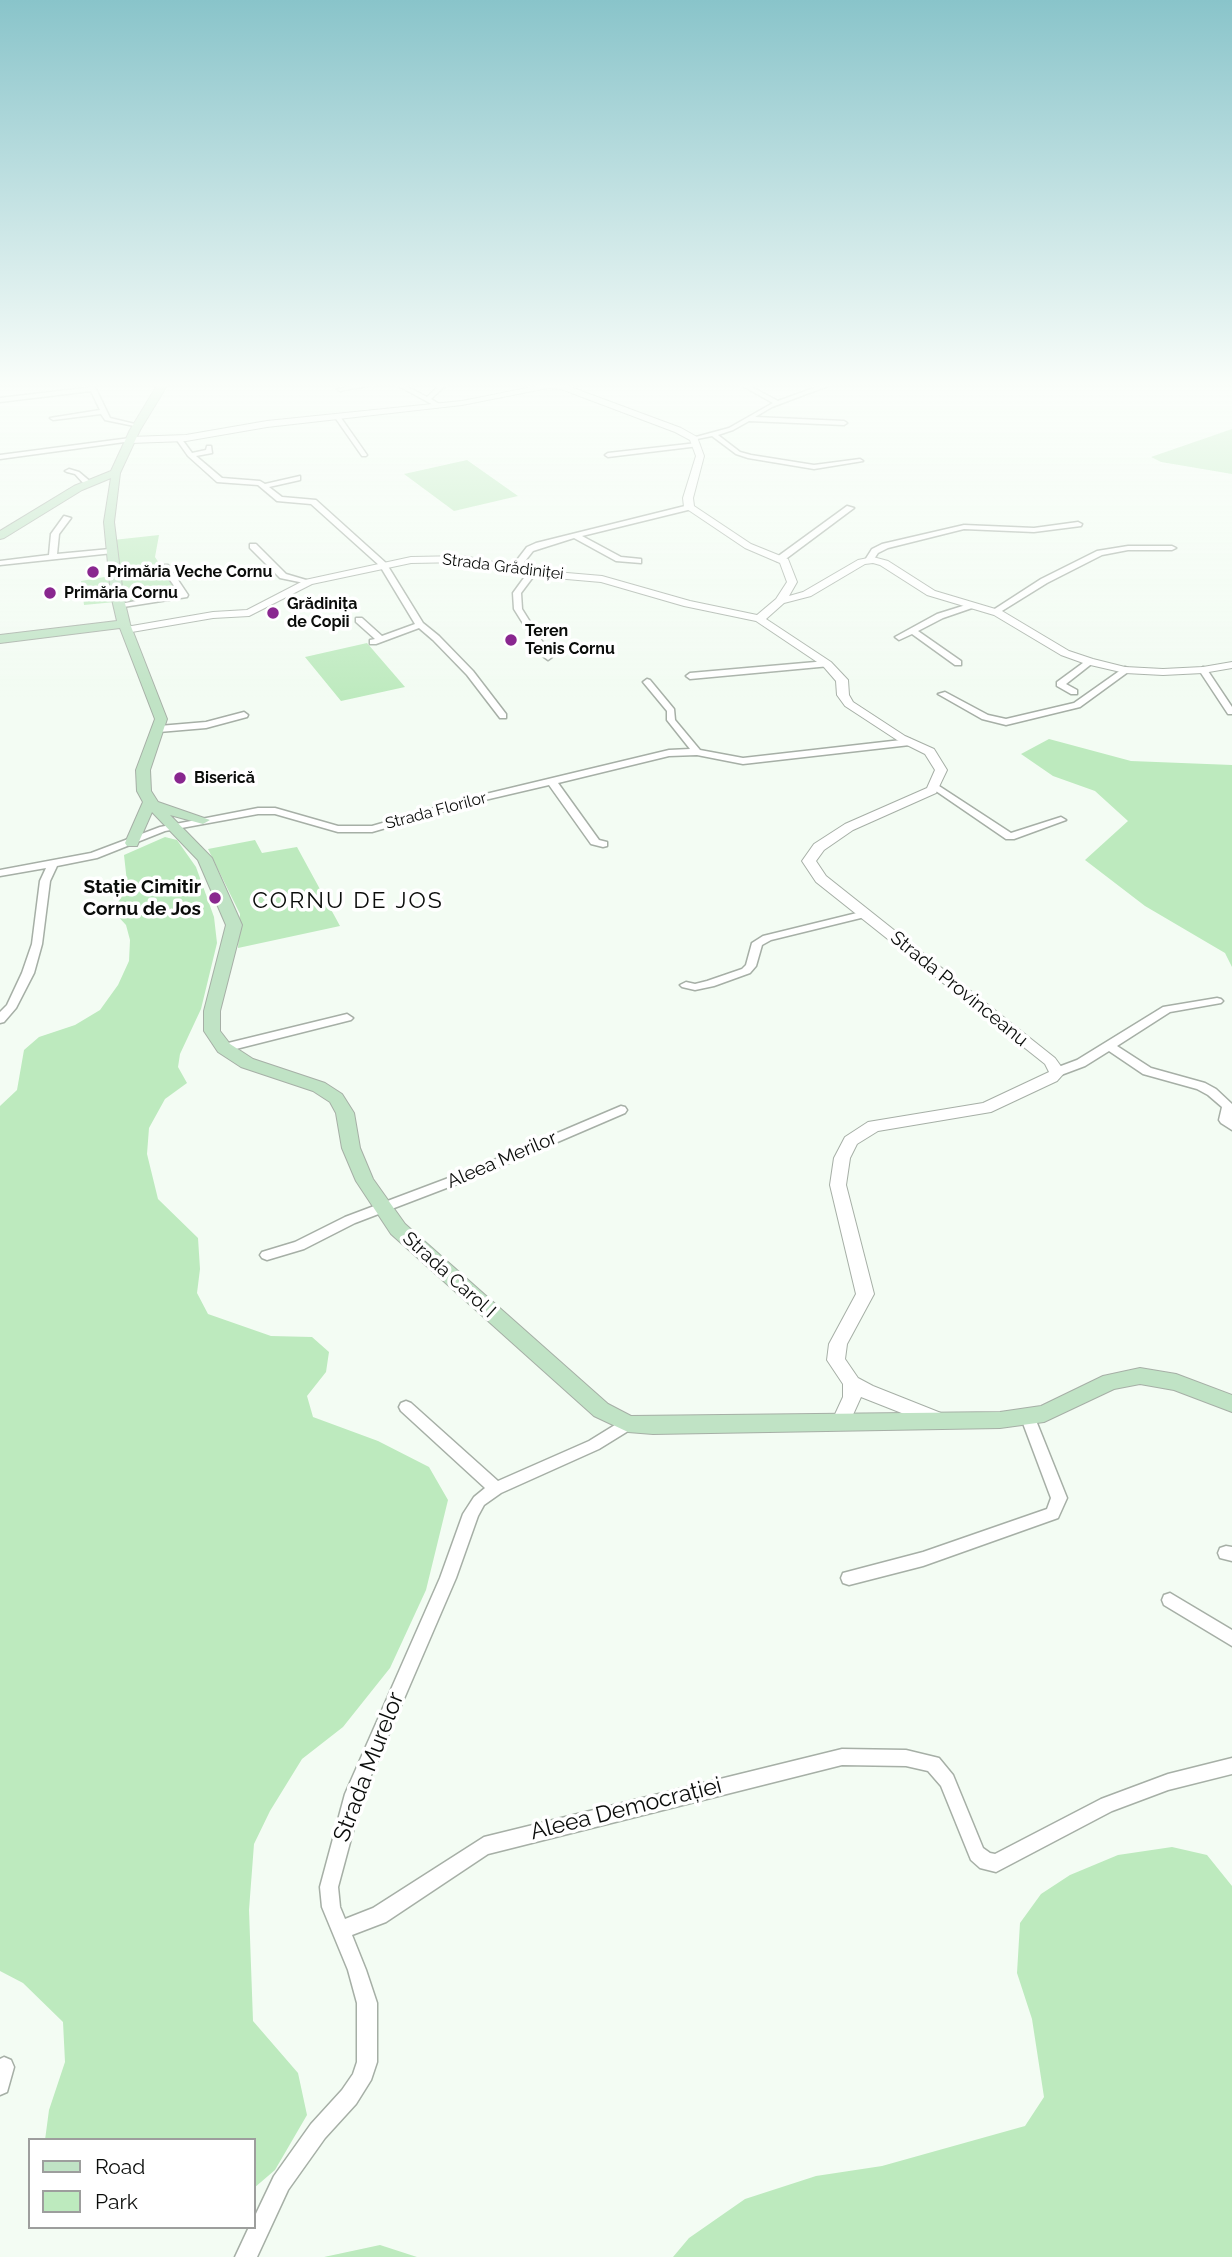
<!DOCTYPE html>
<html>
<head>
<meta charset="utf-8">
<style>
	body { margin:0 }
	#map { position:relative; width:1232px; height:2257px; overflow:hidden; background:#f3fcf3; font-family:Raleway,sans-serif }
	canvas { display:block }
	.legend { position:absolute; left:28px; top:2138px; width:228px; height:91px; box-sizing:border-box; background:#fff; border:2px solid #9d9e9d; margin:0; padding:9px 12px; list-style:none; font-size:21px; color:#0b0d0b }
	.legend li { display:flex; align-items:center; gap:14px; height:35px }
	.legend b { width:35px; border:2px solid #9d9e9d }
</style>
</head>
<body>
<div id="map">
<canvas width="1232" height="2257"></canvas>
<ul class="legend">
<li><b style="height:9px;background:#c0e3c5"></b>Road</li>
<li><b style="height:19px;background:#bdeabe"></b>Park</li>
</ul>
</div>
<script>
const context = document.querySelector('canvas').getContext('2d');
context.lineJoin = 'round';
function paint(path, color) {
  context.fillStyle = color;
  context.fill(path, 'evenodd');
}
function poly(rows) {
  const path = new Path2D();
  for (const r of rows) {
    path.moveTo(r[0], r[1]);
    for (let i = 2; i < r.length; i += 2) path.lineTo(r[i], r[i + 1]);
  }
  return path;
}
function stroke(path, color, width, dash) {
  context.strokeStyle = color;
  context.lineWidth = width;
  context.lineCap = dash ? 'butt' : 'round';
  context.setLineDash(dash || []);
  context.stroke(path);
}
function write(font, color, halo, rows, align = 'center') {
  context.font = font + ' Raleway,sans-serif';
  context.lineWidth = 7;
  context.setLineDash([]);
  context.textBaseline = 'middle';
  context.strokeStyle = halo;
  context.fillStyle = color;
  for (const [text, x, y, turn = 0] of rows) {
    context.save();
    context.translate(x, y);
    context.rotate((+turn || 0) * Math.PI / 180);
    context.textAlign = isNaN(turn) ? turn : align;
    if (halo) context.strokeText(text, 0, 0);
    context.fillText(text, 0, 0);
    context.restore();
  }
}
const green = poly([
	[1232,429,1232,474,1161,462,1151,457],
	[467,460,518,496,454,511,404,474],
	[159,535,155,557,180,595,122,606,113,540],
	[110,576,115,602,84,605,81,581],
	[367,643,405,687,341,701,305,657],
	[1049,739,1131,761,1232,765,1232,967,1225,953,1145,906,1085,860,1128,821,1095,791,1053,776,1021,754],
	[165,837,177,840,196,867,214,917,217,943,201,1009,180,1054,178,1067,187,1083,165,1099,149,1128,147,1154,158,1199,198,1238,200,1269,197,1293,208,1314,271,1336,312,1337,329,1352,326,1372,307,1396,313,1417,378,1441,429,1467,448,1500,426,1590,390,1668,343,1727,302,1759,270,1811,254,1844,249,1910,253,2021,298,2073,307,2115,275,2170,254,2188,254,2140,45,2140,49,2110,65,2062,63,2022,23,1983,0,1971,0,1106,17,1090,24,1050,39,1037,75,1025,100,1010,118,985,129,961,130,940,126,925,114,912,127,882,124,855],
	[255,840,262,853,297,847,340,926,238,948,240,914,208,849],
	[1172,1847,1207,1855,1232,1886,1232,2257,673,2257,689,2238,745,2199,816,2176,882,2166,1025,2126,1044,2097,1032,2019,1017,1973,1020,1923,1041,1894,1070,1875,1118,1855],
	[380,2245,417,2257,323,2257,324,2257]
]);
const minor = poly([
	[363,384,377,384,340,391,337,389,363,384],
	[395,384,402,384,427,397,441,384,447,384,431,399,439,404,439,406,437,407,395,384],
	[739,384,746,384,778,401,825,384,833,384,772,407,755,417,844,421,847,423,844,425,749,421,733,430,718,435,740,452,751,455,814,465,860,459,863,461,814,469,748,458,736,454,712,436,692,440,692,438,729,428,773,403,739,384],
	[93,387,96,389,110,418,139,425,139,427,105,420,101,414,53,420,50,418,100,410,91,391,0,402,0,398,93,387],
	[335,415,339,415,367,455,366,456,362,456,334,416,335,415],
	[130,438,132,439,132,441,0,459,0,455,130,438],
	[177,438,181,438,192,453,206,450,207,446,211,446,212,453,196,456,222,478,260,481,265,484,300,476,300,480,269,487,282,497,316,500,386,563,423,623,439,636,473,671,506,714,506,718,500,718,467,675,433,640,419,628,376,644,370,644,370,640,375,639,356,622,356,618,362,618,382,636,415,624,380,566,311,504,277,501,258,485,217,482,188,456,176,439,177,438],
	[697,443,699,444,699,446,608,457,605,455,608,453,697,443],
	[69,469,79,472,92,483,85,485,75,474,67,472,65,471,69,469],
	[689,505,692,505,692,509,582,536,621,557,641,559,641,563,616,561,574,538,533,551,517,571,510,569,527,547,536,543,689,505],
	[847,506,854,508,783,561,777,561,777,557,847,506],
	[64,516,71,518,59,534,57,554,110,549,113,549,113,553,0,565,0,561,49,555,51,534,64,516],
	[1078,522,1082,524,1081,526,1034,532,964,529,888,548,878,553,872,562,865,560,872,549,882,544,964,525,1034,528,1078,522],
	[250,544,256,544,286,574,313,582,309,584,280,578,250,548,250,544],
	[1128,546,1172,546,1176,548,1172,550,1128,550,1102,555,1047,583,997,614,990,612,1041,579,1097,551,1128,546],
	[162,565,168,565,188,595,187,597,117,608,116,606,120,604,179,593,161,567,162,565],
	[529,571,536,573,521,593,522,609,552,657,548,660,544,657,514,609,513,593,529,571],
	[969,604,972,604,972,608,943,618,918,631,961,661,961,665,955,665,912,634,899,640,895,637,937,614,969,604],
	[1087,660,1094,662,1066,684,1077,690,1077,694,1071,694,1057,686,1057,682,1087,660],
	[827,661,831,664,830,666,690,679,686,676,690,673,827,661],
	[1125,667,1128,668,1128,672,1080,707,1006,725,982,719,938,694,945,692,988,715,1006,719,1074,703,1125,667],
	[1203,667,1206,668,1232,707,1232,714,1228,714,1199,670,1203,667],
	[647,679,650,680,674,709,675,720,700,750,743,758,910,739,915,742,910,745,743,764,697,755,669,756,558,783,599,840,607,842,607,846,603,847,591,844,549,785,472,803,372,832,338,832,275,814,258,814,165,831,97,858,57,866,50,881,42,944,34,973,16,1008,4,1022,0,1023,0,1012,7,1005,22,973,32,944,40,881,46,868,0,876,0,870,91,853,160,827,258,808,275,808,338,826,372,826,469,798,669,750,690,749,667,720,667,711,643,682,647,679],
	[244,712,248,715,247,717,206,728,159,732,154,729,159,726,206,722,244,712],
	[936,784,1011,833,1061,817,1066,820,1014,839,1006,839,933,789,933,785,936,784],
	[865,911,869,912,870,914,869,916,771,940,762,945,756,966,750,973,714,986,695,990,682,987,680,985,686,982,695,984,707,981,742,969,746,965,752,943,763,936,865,911],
	[1217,998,1221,999,1223,1001,1221,1003,1170,1012,1117,1046,1151,1068,1205,1083,1216,1089,1232,1104,1232,1130,1221,1123,1219,1120,1222,1107,1208,1095,1197,1089,1143,1074,1109,1051,1085,1066,1061,1075,1053,1075,1051,1072,1053,1069,1077,1060,1163,1007,1217,998],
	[347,1014,353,1018,351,1020,224,1052,218,1048,224,1044,347,1014],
	[621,1106,625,1107,627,1110,625,1113,483,1174,355,1223,304,1249,267,1260,262,1258,260,1255,262,1252,295,1242,345,1217,475,1168,621,1106],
	[406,1401,411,1403,498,1481,589,1441,623,1420,628,1418,633,1420,635,1424,633,1428,599,1449,501,1493,484,1505,478,1516,456,1578,363,1794,338,1887,340,1907,345,1919,373,1908,484,1837,842,1749,906,1750,939,1758,953,1775,983,1848,990,1853,995,1854,1101,1799,1168,1774,1232,1758,1232,1774,1168,1790,1112,1811,996,1872,980,1868,971,1860,941,1786,928,1771,906,1766,842,1765,488,1854,386,1922,352,1935,366,1970,377,2003,377,2062,371,2080,356,2104,325,2138,288,2190,257,2257,235,2257,249,2227,254,2227,254,2218,274,2176,311,2124,342,2090,353,2074,357,2062,357,2003,348,1970,322,1907,320,1887,345,1794,440,1578,463,1514,474,1497,485,1488,401,1411,399,1407,401,1403,406,1401],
	[1028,1412,1033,1414,1035,1418,1067,1498,1058,1518,923,1566,849,1585,843,1583,841,1578,843,1573,923,1552,1047,1509,1051,1498,1021,1418,1023,1414,1028,1412],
	[1226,1546,1232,1547,1232,1561,1220,1558,1218,1553,1220,1548,1226,1546],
	[1170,1593,1232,1630,1232,1646,1164,1605,1162,1600,1164,1595,1170,1593],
	[4,2057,11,2060,14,2067,7,2092,0,2095,0,2059,4,2057]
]);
const tertiary = poly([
	[547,384,565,385,681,428,697,437,704,456,693,498,694,506,751,544,788,559,797,582,789,596,803,592,858,560,873,557,888,561,935,591,1002,611,1069,651,1093,659,1125,667,1163,669,1203,667,1232,662,1232,668,1203,673,1163,675,1125,673,1086,664,1061,655,994,615,927,595,880,565,873,563,865,564,811,596,784,603,766,619,831,662,848,680,849,695,853,702,905,736,934,749,947,770,936,793,853,830,824,850,816,861,826,876,1055,1058,1065,1072,1057,1081,991,1112,878,1131,857,1144,850,1158,846,1185,874,1294,847,1344,845,1359,858,1378,873,1386,946,1415,948,1420,946,1425,939,1427,932,1425,861,1397,847,1428,840,1430,833,1428,831,1423,843,1397,843,1384,827,1360,829,1344,856,1294,830,1185,834,1158,845,1137,868,1122,983,1103,1049,1072,1045,1064,816,882,802,861,814,844,845,824,927,788,935,770,925,754,897,740,845,706,837,695,836,681,823,666,756,621,684,606,601,582,532,576,464,562,411,563,312,584,249,616,213,618,126,633,121,630,126,627,213,612,247,610,305,580,411,557,464,556,532,570,602,576,690,601,757,615,776,599,787,582,780,563,745,548,684,507,683,498,696,456,690,440,675,432,561,389,548,388,462,405,267,427,186,441,130,443,126,440,130,437,186,435,267,421,462,401,547,384]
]);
const secondary = poly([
	[158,384,168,384,140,430,120,473,114,522,123,595,130,624,167,719,150,770,151,791,158,802,210,820,203,824,170,815,212,858,242,925,220,1011,220,1031,230,1044,253,1059,325,1083,342,1094,354,1113,360,1148,373,1179,405,1224,608,1404,631,1416,1000,1412,1041,1406,1103,1376,1140,1368,1176,1374,1232,1395,1232,1412,1174,1390,1140,1384,1114,1389,1044,1422,1000,1428,653,1434,628,1432,594,1416,391,1234,356,1181,342,1148,336,1113,330,1102,313,1091,241,1067,218,1052,204,1031,204,1011,226,925,198,860,152,812,137,846,127,846,125,843,143,802,137,791,136,770,155,719,120,628,0,643,0,635,117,621,111,595,104,522,111,478,82,490,4,538,0,539,0,531,74,486,111,471,130,430,158,384]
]);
const markers = [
	[93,572,7,"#89278f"],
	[50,593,7,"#89278f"],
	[273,613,7,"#89278f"],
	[511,640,7,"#89278f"],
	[180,778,7,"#89278f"],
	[215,898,7,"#89278f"]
];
const farStreetnames = [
	["Strada Grădiniței",503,567,7],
	["Strada Florilor",436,811,-15]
];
const farPoinames = [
	["Primăria Veche Cornu",107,572],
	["Primăria Cornu",64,593],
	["Grădinița",287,604],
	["de Copii",287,622],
	["Teren",525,631],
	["Tenis Cornu",525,649],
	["Biserică",194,778]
];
const poiNames = [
	["Stație Cimitir",201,887],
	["Cornu de Jos",201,909]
];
const streetNames = [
	["Strada Provinceanu",959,989,39],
	["Aleea Merilor",502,1160,-23],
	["Strada Carol I",449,1275,42]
];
const quarterNames = [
	["CORNU DE JOS",348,901]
];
const nearStreetnames = [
	["Strada Murelor",369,1767,-69],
	["Aleea Democrației",626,1809,-14]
];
paint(green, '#bdeabe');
stroke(minor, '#a6afa6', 3);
stroke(tertiary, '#a6afa6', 2);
stroke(secondary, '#a6afa6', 2);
paint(minor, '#fff');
paint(tertiary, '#fff');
paint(secondary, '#c0e3c5');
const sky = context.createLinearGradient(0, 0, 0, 700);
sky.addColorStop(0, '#89c4ca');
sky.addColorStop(0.55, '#fafefa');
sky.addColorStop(1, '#fafefa00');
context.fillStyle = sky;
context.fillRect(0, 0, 1232, 700);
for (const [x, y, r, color] of markers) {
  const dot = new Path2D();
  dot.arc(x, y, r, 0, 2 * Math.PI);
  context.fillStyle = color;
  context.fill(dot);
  stroke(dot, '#fff', 2.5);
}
write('16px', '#0b0d0b', '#fff', farStreetnames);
write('bold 16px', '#0b0d0b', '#fff', farPoinames, 'left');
write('bold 19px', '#0b0d0b', '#fff', poiNames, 'right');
write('19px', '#0b0d0b', '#fff', streetNames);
context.letterSpacing = '2px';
write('23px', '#0b0d0b', '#fff', quarterNames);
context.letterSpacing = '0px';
write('23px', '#0b0d0b', '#fff', nearStreetnames);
</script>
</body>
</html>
